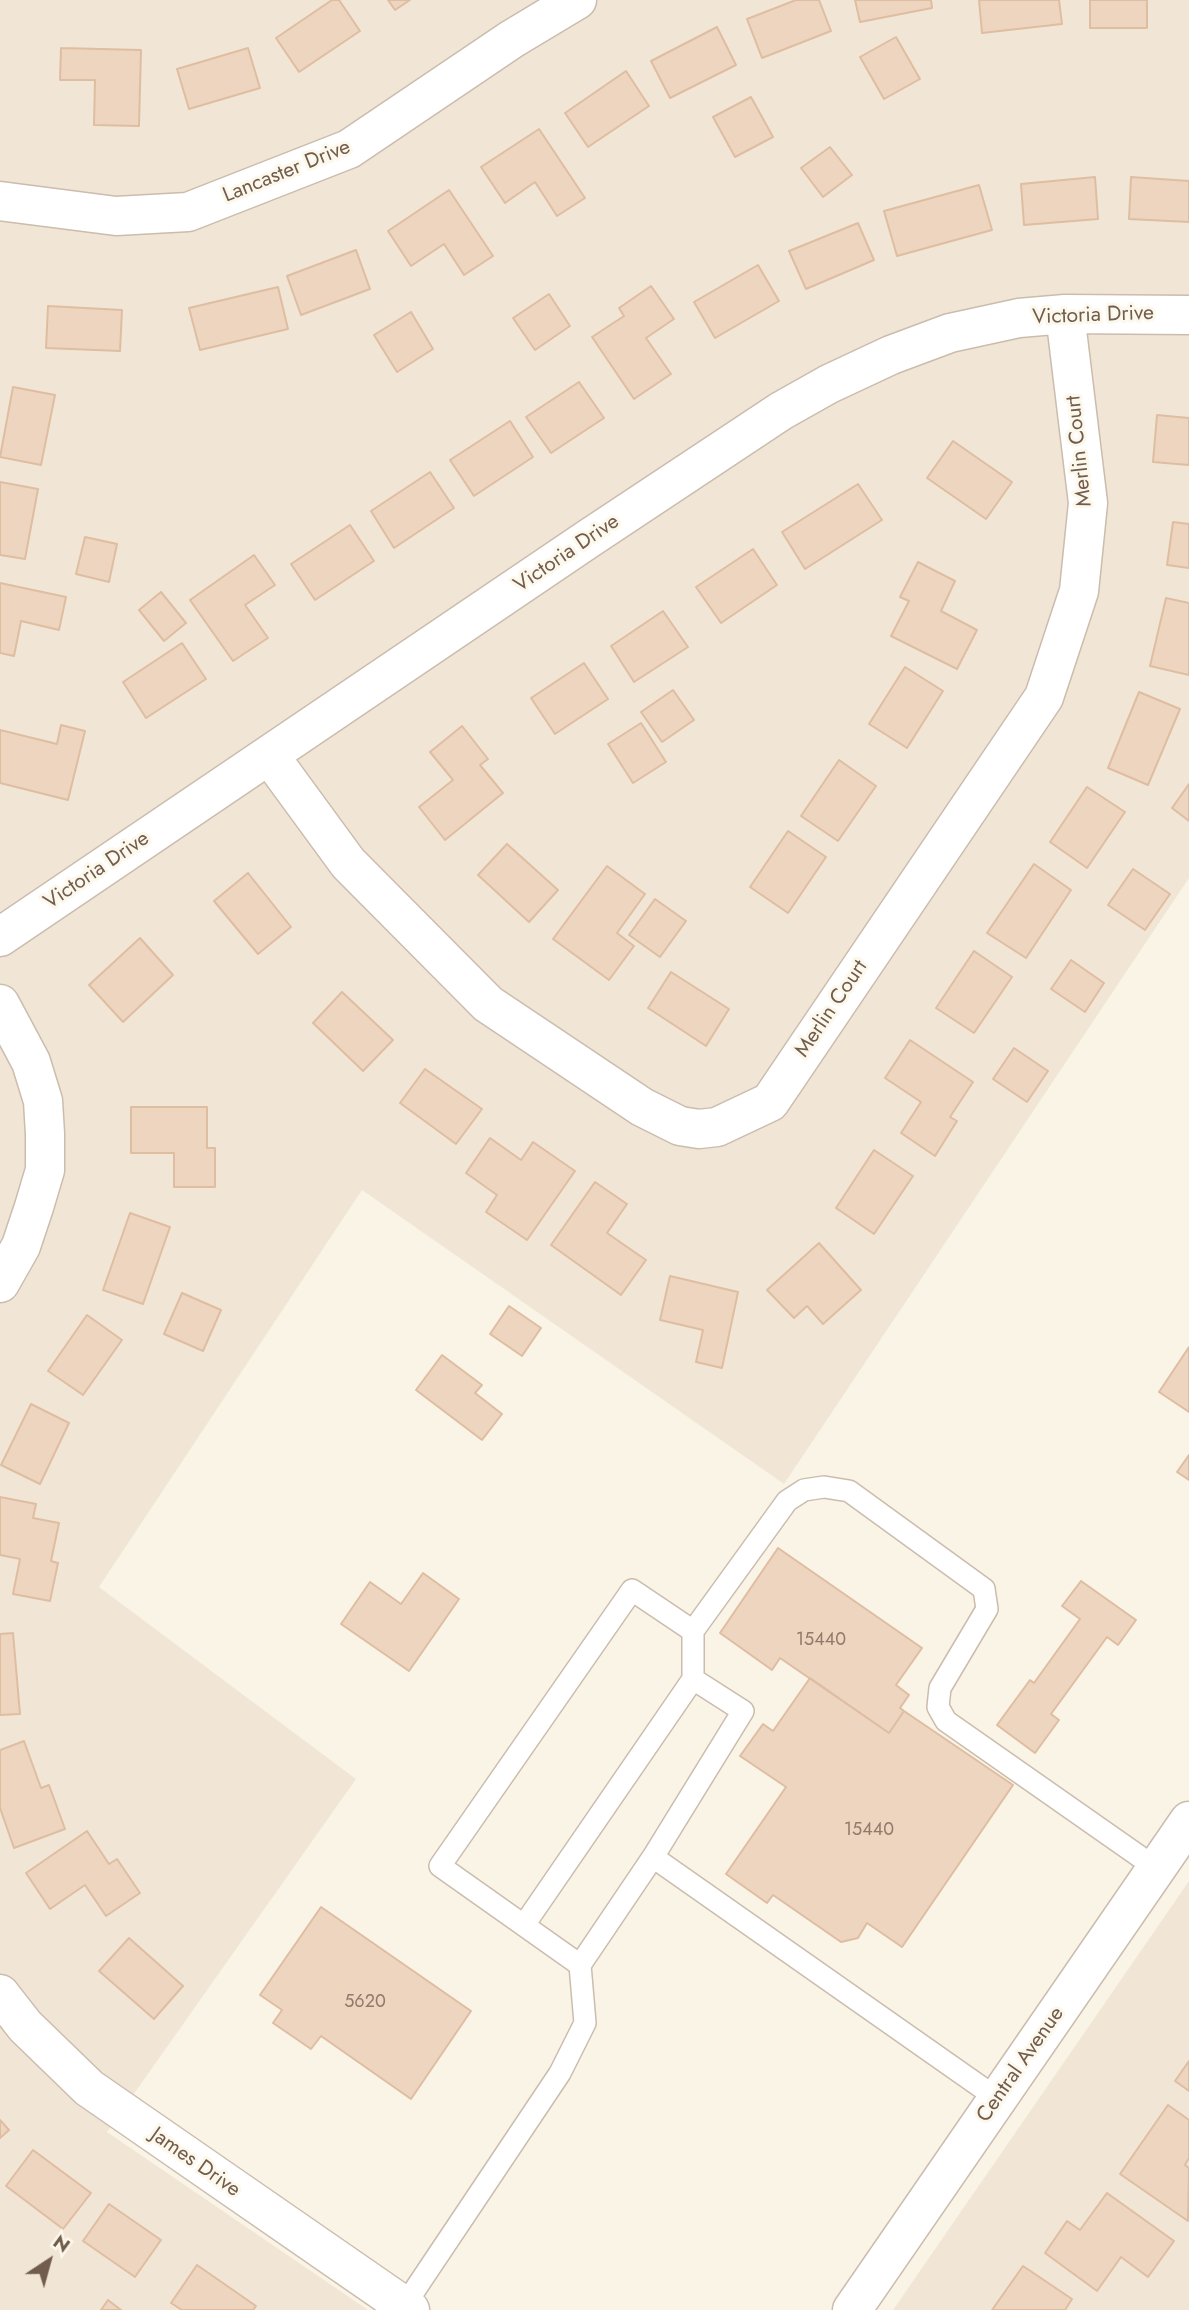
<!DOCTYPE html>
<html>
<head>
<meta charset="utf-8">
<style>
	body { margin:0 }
	#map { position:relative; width:1189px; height:2310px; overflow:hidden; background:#faf4e6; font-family:Jost,sans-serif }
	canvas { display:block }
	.north { position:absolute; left:14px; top:2226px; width:70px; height:70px; -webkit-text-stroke:5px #fdf8ec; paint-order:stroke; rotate:36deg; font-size:19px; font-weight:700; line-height:28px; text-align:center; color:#715c4d }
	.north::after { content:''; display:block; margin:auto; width:24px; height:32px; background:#715c4d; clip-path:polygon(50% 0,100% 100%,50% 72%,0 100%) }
</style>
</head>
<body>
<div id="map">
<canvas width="1189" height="2310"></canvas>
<div class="north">N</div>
</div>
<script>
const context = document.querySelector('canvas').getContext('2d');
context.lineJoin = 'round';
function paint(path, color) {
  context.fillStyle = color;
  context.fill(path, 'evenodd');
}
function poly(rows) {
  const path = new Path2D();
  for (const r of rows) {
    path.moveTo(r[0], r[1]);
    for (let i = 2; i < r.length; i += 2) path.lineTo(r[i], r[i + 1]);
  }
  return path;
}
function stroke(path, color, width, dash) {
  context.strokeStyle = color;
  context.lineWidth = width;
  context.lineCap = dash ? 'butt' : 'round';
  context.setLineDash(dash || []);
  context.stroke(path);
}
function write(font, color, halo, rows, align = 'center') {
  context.font = font + ' Jost,sans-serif';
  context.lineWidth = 6;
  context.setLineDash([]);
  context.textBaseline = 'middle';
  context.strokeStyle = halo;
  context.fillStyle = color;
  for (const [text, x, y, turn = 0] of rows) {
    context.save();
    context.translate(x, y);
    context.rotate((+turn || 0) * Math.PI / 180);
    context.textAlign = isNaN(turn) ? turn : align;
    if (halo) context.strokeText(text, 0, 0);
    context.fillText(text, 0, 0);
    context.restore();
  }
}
const residential = poly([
	[0,0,1189,0,1189,878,784,1484,362,1190,99,1587,356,1779,107,2132,368,2310,0,2310],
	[1189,1881,1189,2310,893,2310]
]);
const building = poly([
	[332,0,339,0,360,31,299,72,276,38,332,0],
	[388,0,410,0,395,10,388,0],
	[796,0,819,0,831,31,762,58,747,19,796,0],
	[855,0,931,0,932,8,860,22,855,0],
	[979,0,1059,0,1062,24,982,33,979,0],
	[1090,0,1147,0,1147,28,1090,28,1090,0],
	[717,27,736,65,670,98,651,61,717,27],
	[896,37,920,79,884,99,860,57,896,37],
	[61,48,141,50,139,126,94,125,95,80,60,80,61,48],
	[248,48,260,88,189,109,177,69,248,48],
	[626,71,649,106,588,147,565,113,626,71],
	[751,97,773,137,735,157,713,117,751,97],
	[539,129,585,198,557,216,535,182,505,203,481,167,539,129],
	[830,147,852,175,823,197,801,168,830,147],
	[1095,177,1098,219,1024,225,1021,184,1095,177],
	[1131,177,1189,181,1189,222,1129,219,1131,177],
	[979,185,992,230,897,256,884,211,979,185],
	[449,190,493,256,464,275,444,244,411,266,388,231,449,190],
	[858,223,874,260,806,289,789,251,858,223],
	[356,250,370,289,301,315,287,276,356,250],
	[758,265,779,301,715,338,694,302,758,265],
	[651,286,674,319,646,338,671,374,634,399,592,337,624,316,619,308,651,286],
	[278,287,288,329,200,350,189,308,278,287],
	[549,294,570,326,535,350,513,318,549,294],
	[48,306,122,310,120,351,46,348,48,306],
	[411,312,433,349,397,372,374,335,411,312],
	[579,382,604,418,551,453,526,417,579,382],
	[13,387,55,395,41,465,0,457,13,387],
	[1157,415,1189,418,1189,465,1153,462,1157,415],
	[510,421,533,457,474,496,450,460,510,421],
	[953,441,1012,482,986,519,927,478,953,441],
	[430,472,454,508,394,548,371,511,430,472],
	[0,482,38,489,25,559,0,555,0,482],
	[858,484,882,520,805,569,782,532,858,484],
	[1173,522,1189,524,1189,568,1167,565,1173,522],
	[350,525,374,561,315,600,291,564,350,525],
	[85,537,117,544,109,582,76,574,85,537],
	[753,549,777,585,721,623,696,587,753,549],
	[254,555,275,585,245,605,268,638,233,661,190,600,254,555],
	[918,562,955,581,941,611,977,630,957,669,891,636,909,601,900,597,918,562],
	[0,583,66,597,59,630,21,621,14,656,0,653,0,583],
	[161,592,186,623,164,641,139,610,161,592],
	[1166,598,1189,603,1189,675,1150,666,1166,598],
	[663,611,688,647,634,682,611,646,663,611],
	[182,643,206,679,146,718,123,682,182,643],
	[584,663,608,699,555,734,531,698,584,663],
	[905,667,943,691,907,748,869,724,905,667],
	[673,690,694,720,662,742,641,712,673,690],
	[1139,692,1180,709,1148,785,1108,768,1139,692],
	[641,723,666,762,633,783,608,744,641,723],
	[61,725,85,731,68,800,0,783,0,730,57,744,61,725],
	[462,726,488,759,480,765,503,793,445,840,419,807,453,780,430,752,462,726],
	[839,760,876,786,838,841,801,816,839,760],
	[1189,784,1189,821,1172,808,1189,784],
	[1087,787,1125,812,1087,868,1050,842,1087,787],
	[788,831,826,857,788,913,750,887,788,831],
	[507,844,558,890,529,922,478,875,507,844],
	[1034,864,1071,890,1026,958,987,933,1034,864],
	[607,866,645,894,617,933,634,946,609,980,553,939,607,866],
	[1133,869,1170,894,1145,930,1108,905,1133,869],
	[248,873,291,927,258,954,214,901,248,873],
	[655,899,686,921,660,957,629,935,655,899],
	[140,938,173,975,123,1022,89,985,140,938],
	[974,951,1012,977,974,1033,936,1008,974,951],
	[1071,960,1104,983,1085,1012,1051,989,1071,960],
	[671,972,729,1009,706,1046,648,1008,671,972],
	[342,992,393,1040,363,1071,313,1023,342,992],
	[910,1040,973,1082,950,1117,957,1121,935,1156,901,1133,921,1102,885,1078,910,1040],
	[1014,1048,1048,1071,1027,1102,993,1079,1014,1048],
	[425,1069,482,1109,456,1144,400,1103,425,1069],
	[131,1107,207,1107,207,1148,215,1148,215,1187,174,1187,174,1153,131,1153,131,1107],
	[490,1138,521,1160,533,1142,575,1171,527,1240,486,1212,497,1195,466,1173,490,1138],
	[874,1150,913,1176,874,1234,836,1208,874,1150],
	[595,1182,627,1204,607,1233,646,1260,621,1295,551,1245,595,1182],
	[130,1213,170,1227,143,1304,103,1290,130,1213],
	[819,1243,861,1290,823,1324,807,1306,794,1318,767,1290,819,1243],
	[670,1276,738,1292,722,1368,696,1362,703,1330,660,1320,670,1276],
	[182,1293,221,1310,203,1351,164,1334,182,1293],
	[509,1306,541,1328,522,1356,490,1334,509,1306],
	[87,1315,122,1340,83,1395,48,1371,87,1315],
	[1189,1347,1189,1412,1159,1392,1189,1347],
	[442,1355,482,1385,475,1393,502,1414,482,1440,416,1390,442,1355],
	[31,1404,69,1423,40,1484,1,1465,31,1404],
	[1189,1455,1189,1480,1177,1472,1189,1455],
	[0,1497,36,1504,33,1518,59,1523,51,1561,58,1563,50,1601,13,1594,20,1559,0,1555,0,1497],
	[778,1548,922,1648,896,1685,909,1695,900,1708,904,1711,889,1733,780,1658,772,1670,720,1633,778,1548],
	[423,1573,459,1599,409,1671,341,1624,370,1582,401,1604,423,1573],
	[1081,1581,1136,1620,1118,1645,1107,1637,1051,1714,1059,1720,1035,1753,997,1725,1030,1680,1034,1683,1080,1619,1062,1606,1081,1581],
	[13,1633,20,1714,0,1715,0,1634,13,1633],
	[810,1678,889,1733,904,1711,1013,1785,902,1947,867,1923,858,1938,841,1942,773,1895,767,1903,726,1874,786,1787,740,1756,763,1724,773,1731,810,1678],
	[24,1741,41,1788,49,1785,65,1829,14,1848,0,1808,0,1750,24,1741],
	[87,1831,109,1864,117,1859,140,1893,106,1916,85,1885,50,1909,26,1873,87,1831],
	[321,1907,471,2011,411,2099,321,2036,311,2049,273,2023,282,2010,260,1995,321,1907],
	[129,1938,183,1986,154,2019,99,1971,129,1938],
	[1189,2061,1189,2091,1175,2081,1189,2061],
	[1168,2105,1189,2120,1189,2158,1185,2165,1189,2168,1188,2221,1120,2174,1168,2105],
	[0,2120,9,2130,0,2138,0,2120],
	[33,2150,91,2193,63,2229,6,2186,33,2150],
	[1107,2193,1174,2241,1148,2277,1121,2257,1097,2291,1045,2253,1067,2221,1080,2230,1107,2193],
	[109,2204,161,2240,135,2277,83,2241,109,2204],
	[197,2265,256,2306,253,2310,182,2310,171,2303,197,2265],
	[1023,2266,1072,2299,1065,2310,992,2310,1023,2266],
	[108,2300,121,2310,101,2310,108,2300]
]);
const service = poly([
	[524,1925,693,1679],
	[580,1965,653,1857],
	[998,2099,653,1857,743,1711,693,1679,693,1631,787,1501,804,1490,824,1487,849,1491,984,1589,987,1609,940,1688,938,1707,946,1721,1156,1868],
	[404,2306,560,2073,585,2023,580,1965,440,1866,632,1590,693,1631]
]);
const minor = poly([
	[0,201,116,216,188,212,349,149,512,39,577,0],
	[269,755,348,863,488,1004,642,1107,680,1126,699,1129,717,1127,770,1102,1044,697,1079,591,1088,503,1065,314],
	[0,937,588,539,781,411,829,384,891,355,950,333,1019,318,1065,314,1189,315],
	[0,1004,31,1062,43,1101,45,1134,45,1170,34,1207,21,1246,0,1283],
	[0,1994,25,2026,89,2088,410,2310]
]);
const tertiary = poly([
	[852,2310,1189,1821]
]);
const numberNames = [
	["15440",821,1641],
	["15440",869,1831],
	["5620",365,2003]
];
const streetNames = [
	["Lancaster Drive",287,172,-22],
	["Victoria Drive",1093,316,-2],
	["Merlin Court",1080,451,-96],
	["Victoria Drive",567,554,-34],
	["Victoria Drive",97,871,-34],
	["Merlin Court",832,1009,-56],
	["Central Avenue",1021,2065,-55],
	["James Drive",195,2163,35]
];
paint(residential, '#f1e6d5');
paint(building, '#edd5c0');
stroke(building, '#dfbda1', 2);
stroke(service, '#cbbcad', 24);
stroke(minor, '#cbbcad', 41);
stroke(tertiary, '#cbbcad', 41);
stroke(service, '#fff', 21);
stroke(minor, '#fff', 38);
stroke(tertiary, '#fff', 38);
write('18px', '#907a6a', null, numberNames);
write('21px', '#715c4d', '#fdf8ec', streetNames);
</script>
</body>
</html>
